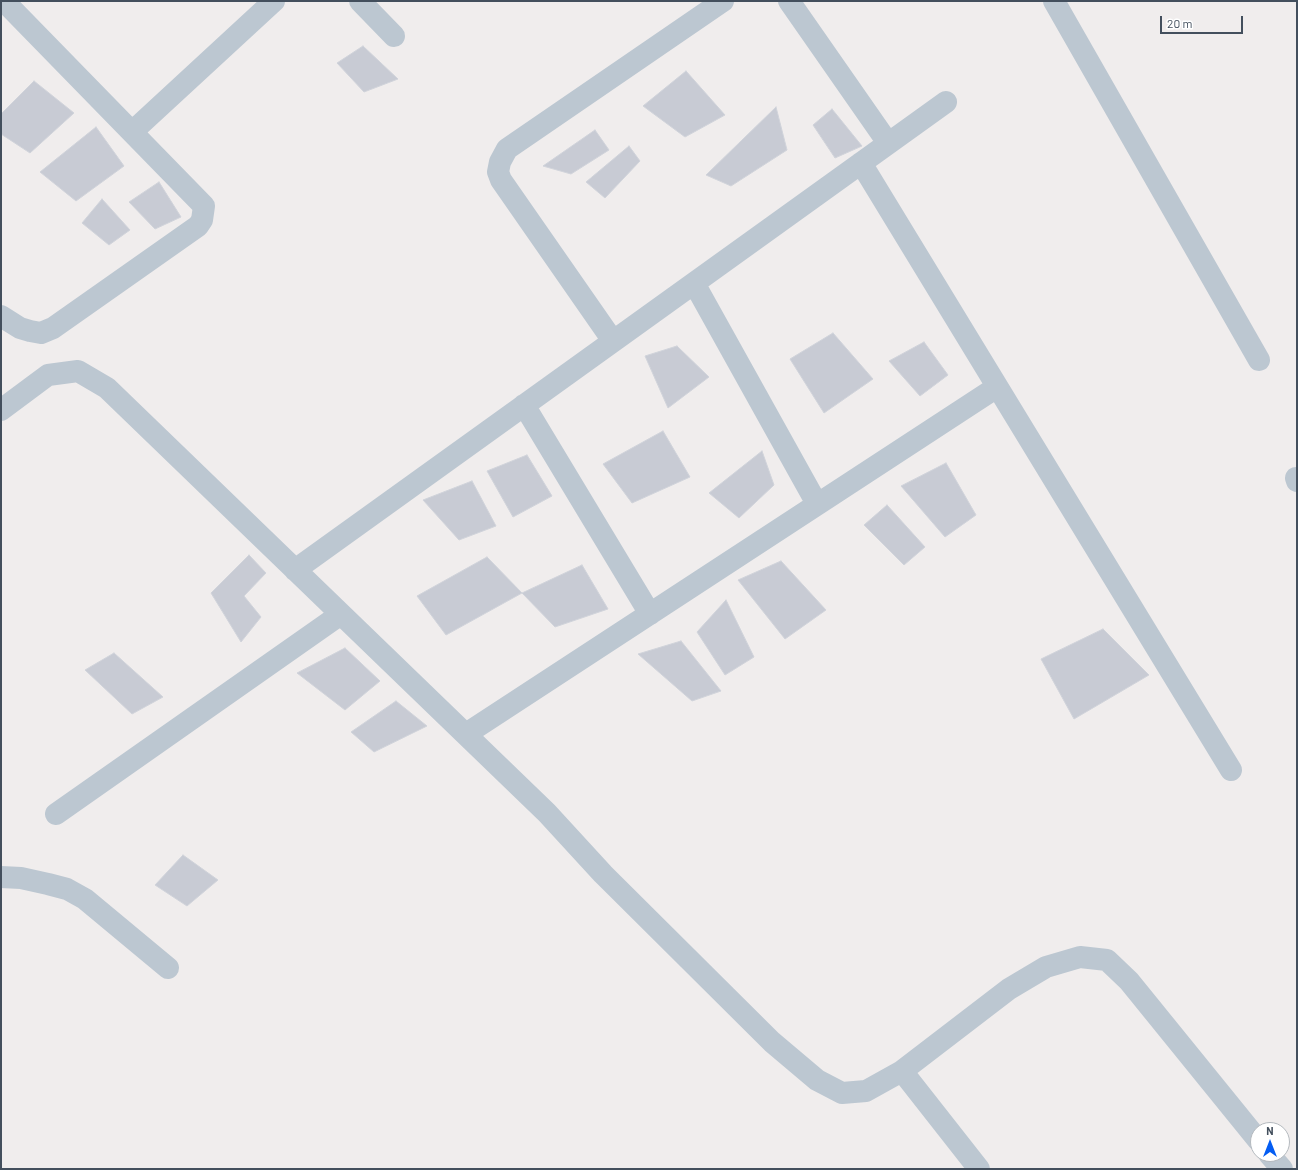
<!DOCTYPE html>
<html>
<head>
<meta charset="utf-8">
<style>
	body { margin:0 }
	#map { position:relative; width:1298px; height:1170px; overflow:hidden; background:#f0eded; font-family:Barlow,sans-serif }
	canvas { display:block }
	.frame { position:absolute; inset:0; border:2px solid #434f5d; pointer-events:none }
	.north { position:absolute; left:1250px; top:1122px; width:40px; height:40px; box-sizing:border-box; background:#fff; border:1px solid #b4b9be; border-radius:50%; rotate:0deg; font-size:11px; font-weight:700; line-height:16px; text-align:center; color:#434f5d }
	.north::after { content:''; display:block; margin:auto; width:14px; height:18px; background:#045df3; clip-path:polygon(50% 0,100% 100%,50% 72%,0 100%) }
	.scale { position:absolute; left:1160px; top:16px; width:83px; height:18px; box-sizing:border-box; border:2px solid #434f5d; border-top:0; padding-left:5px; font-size:12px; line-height:14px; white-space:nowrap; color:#434f5d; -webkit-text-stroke:3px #fff; paint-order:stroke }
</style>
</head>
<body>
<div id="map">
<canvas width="1298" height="1170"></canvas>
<div class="frame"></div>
<div class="north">N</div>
<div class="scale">20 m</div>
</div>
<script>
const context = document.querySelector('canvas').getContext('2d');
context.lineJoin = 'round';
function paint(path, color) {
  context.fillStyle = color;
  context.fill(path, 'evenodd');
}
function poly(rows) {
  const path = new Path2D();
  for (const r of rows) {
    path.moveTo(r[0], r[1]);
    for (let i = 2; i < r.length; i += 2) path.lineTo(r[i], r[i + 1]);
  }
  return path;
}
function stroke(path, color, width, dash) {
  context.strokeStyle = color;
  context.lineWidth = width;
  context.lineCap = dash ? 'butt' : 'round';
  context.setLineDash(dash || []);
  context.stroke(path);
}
const building = poly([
	[363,46,398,79,364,92,337,63,363,46],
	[686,71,725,115,685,137,643,106,686,71],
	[34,81,74,113,30,153,1,134,1,114,34,81],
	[776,107,787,150,731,186,706,175,776,107],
	[832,109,862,146,835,158,813,125,832,109],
	[96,127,124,166,76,201,40,172,96,127],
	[595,130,609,150,571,174,543,166,595,130],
	[629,146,640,161,605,198,586,182,629,146],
	[159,182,181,217,155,229,129,202,159,182],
	[102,199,130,230,109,245,82,223,102,199],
	[833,333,873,379,824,413,790,359,833,333],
	[924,342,948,375,920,396,889,361,924,342],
	[677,346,709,377,668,408,645,356,677,346],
	[663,431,690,477,632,503,603,464,663,431],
	[762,451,774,485,739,518,709,493,762,451],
	[527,455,552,496,513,517,487,471,527,455],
	[946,463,976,515,945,537,901,486,946,463],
	[472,481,496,526,459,540,423,500,472,481],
	[887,505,925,547,904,565,864,525,887,505],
	[249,555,266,573,244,596,261,617,241,642,211,593,249,555],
	[487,557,522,593,446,635,417,596,487,557],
	[781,561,826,610,785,639,738,580,781,561],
	[582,565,608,609,555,627,522,593,582,565],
	[726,600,754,657,725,675,697,632,726,600],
	[1103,629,1149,675,1074,719,1041,659,1103,629],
	[681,641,721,691,692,701,638,654,681,641],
	[345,648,380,681,345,710,297,673,345,648],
	[114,653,163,697,132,714,85,670,114,653],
	[396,701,427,726,374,752,351,732,396,701],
	[183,855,218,880,187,906,155,885,183,855]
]);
const street = poly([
	[360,1,394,36],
	[789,1,888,143],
	[1054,1,1259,360],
	[132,132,274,1],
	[861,163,1231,770],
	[694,283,817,504],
	[1,316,20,328,30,331,41,333,53,328,198,226,202,220,204,206,4,1],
	[613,341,501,180,498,172,500,162,507,149,723,1],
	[524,405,650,614],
	[1,410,48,375,78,371,107,388,547,813,603,874,772,1042,817,1080,842,1093,866,1091,902,1071,1009,989,1046,967,1080,957,1107,960,1129,981,1258,1140],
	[1296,478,1297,481],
	[295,570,946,102],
	[466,734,997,387],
	[56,814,341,614],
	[1,877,21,878,48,884,67,889,85,899,168,968],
	[902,1071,979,1169],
	[1269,1154,1282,1169]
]);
paint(building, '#c8cbd4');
stroke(building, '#d0d3da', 1);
stroke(street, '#bcc7d1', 22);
</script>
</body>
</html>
